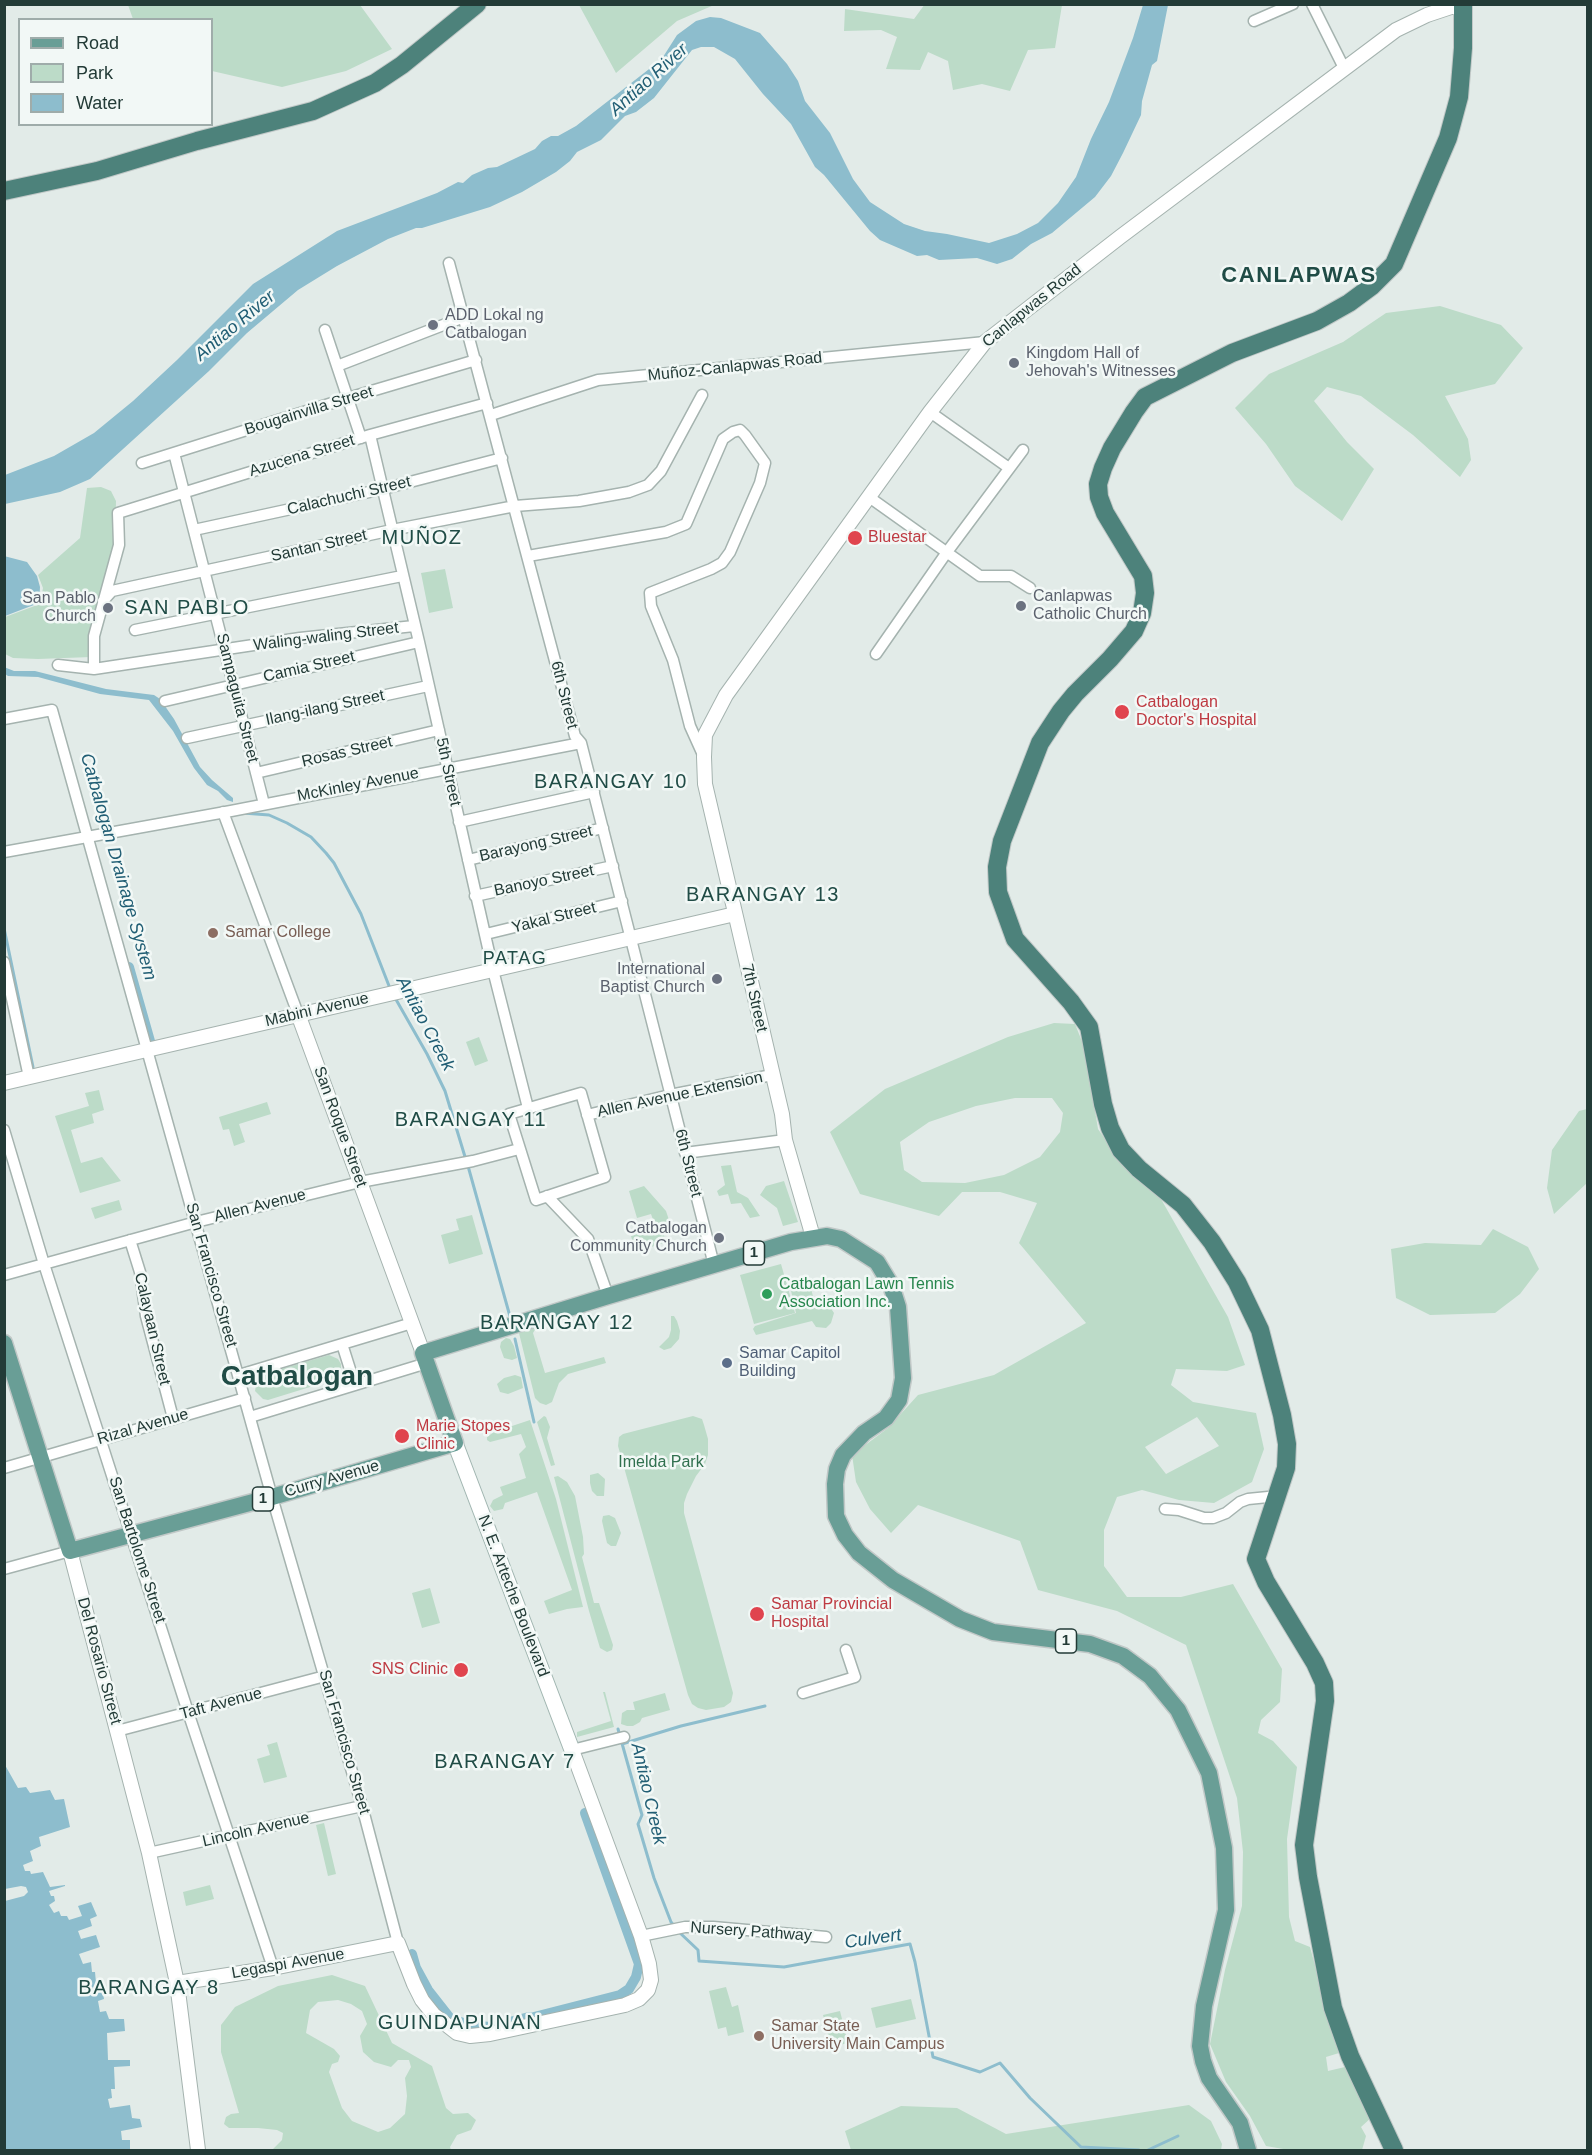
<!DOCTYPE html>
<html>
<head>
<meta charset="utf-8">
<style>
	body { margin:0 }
	#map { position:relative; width:1592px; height:2155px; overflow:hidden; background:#e2ebe8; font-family:Arial,sans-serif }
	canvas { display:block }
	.frame { position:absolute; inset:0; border:6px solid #233b37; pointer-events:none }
	.legend { position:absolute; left:18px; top:18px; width:195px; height:108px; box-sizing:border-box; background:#f2f8f6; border:2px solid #9facaa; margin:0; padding:8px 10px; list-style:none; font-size:18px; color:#233b37 }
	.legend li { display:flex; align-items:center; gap:12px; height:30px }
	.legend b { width:30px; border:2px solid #9facaa }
</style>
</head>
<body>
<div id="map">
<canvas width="1592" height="2155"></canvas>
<div class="frame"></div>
<ul class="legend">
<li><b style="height:8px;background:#699e96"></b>Road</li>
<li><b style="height:16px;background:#bcdbc8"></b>Park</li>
<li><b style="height:16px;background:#8dbdcd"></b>Water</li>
</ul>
</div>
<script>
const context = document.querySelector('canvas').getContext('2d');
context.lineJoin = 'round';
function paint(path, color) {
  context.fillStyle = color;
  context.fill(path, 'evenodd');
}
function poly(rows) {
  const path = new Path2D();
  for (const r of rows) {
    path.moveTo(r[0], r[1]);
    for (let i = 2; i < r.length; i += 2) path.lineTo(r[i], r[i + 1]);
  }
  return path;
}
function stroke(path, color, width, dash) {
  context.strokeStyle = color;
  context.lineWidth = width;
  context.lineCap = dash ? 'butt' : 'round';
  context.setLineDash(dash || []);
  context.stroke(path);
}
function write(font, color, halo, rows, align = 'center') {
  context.font = font + ' Arial,sans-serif';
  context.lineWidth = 5;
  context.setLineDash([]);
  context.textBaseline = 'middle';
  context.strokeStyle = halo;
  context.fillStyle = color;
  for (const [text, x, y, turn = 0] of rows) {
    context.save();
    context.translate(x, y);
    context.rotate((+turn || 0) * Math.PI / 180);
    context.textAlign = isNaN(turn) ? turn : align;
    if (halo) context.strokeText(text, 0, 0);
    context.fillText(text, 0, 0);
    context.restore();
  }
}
const green = poly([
	[925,4,1062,5,1055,48,1028,50,1010,91,982,84,953,90,948,61,928,52,920,70,886,69,897,37,881,30,844,31,845,9,914,19],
	[128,5,360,5,392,49,346,71,282,87,212,71,212,20,133,19],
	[579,5,714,5,677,21,616,73],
	[1440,306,1501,325,1523,348,1495,384,1445,396,1468,439,1471,460,1460,477,1413,435,1361,396,1327,387,1314,401,1347,442,1374,469,1342,521,1295,486,1266,444,1235,408,1269,374,1343,342,1386,313],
	[101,487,111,491,116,501,115,545,91,657,38,659,13,658,5,654,5,617,40,604,43,588,38,575,80,538,87,488],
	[445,569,453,608,429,613,421,573],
	[1054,1023,1075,1024,1085,1049,1098,1129,1126,1169,1161,1199,1228,1317,1245,1365,1227,1371,1176,1369,1171,1385,1193,1402,1256,1413,1264,1449,1252,1482,1214,1503,1179,1500,1142,1490,1117,1497,1104,1530,1104,1566,1127,1597,1181,1597,1233,1584,1282,1669,1280,1702,1261,1720,1258,1733,1273,1741,1297,1767,1287,1839,1289,1917,1295,1941,1310,1947,1339,2053,1326,2057,1328,2071,1345,2067,1372,2117,1361,2127,1366,2136,1362,2150,1289,2150,1266,2146,1250,2116,1226,2082,1210,2044,1225,1970,1242,1906,1243,1852,1237,1798,1186,1645,1117,1611,1038,1590,1020,1541,918,1505,891,1533,870,1509,856,1482,852,1455,888,1428,918,1395,994,1375,1086,1323,1019,1243,1037,1203,1000,1192,962,1192,939,1216,860,1194,830,1132,885,1089,1008,1037],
	[1015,1098,1052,1098,1063,1113,1060,1132,1040,1157,1004,1175,965,1183,922,1182,904,1170,900,1142,929,1122,976,1106],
	[1197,1417,1219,1446,1166,1474,1145,1447],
	[479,1037,488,1061,475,1066,466,1042],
	[99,1090,104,1110,92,1114,94,1123,71,1130,81,1163,102,1157,121,1181,80,1193,55,1116,89,1106,85,1093],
	[267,1102,271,1114,239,1124,245,1142,234,1146,229,1129,223,1130,219,1117],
	[1587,1109,1587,1183,1554,1214,1547,1188,1552,1150,1579,1111],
	[731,1165,737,1192,748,1198,760,1216,750,1218,741,1203,731,1204,728,1194,719,1196,717,1191,725,1185,721,1166],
	[784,1181,798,1222,783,1226,777,1208,760,1195,766,1186],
	[644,1186,666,1211,671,1226,662,1229,666,1242,636,1252,631,1236,656,1228,651,1214,637,1218,629,1191],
	[119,1200,122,1210,95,1219,91,1208],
	[472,1215,483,1254,449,1264,441,1235,459,1230,456,1219],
	[1493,1229,1528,1247,1539,1269,1520,1294,1495,1313,1430,1315,1396,1298,1391,1249,1425,1243,1481,1245],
	[781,1264,795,1313,754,1324,740,1275],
	[799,1282,810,1285,814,1300,820,1305,828,1304,834,1313,831,1323,826,1328,816,1327,812,1321,756,1335,753,1329,755,1326,796,1313,790,1286],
	[671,1316,674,1316,677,1321,680,1331,679,1339,671,1348,664,1350,659,1347,669,1337,671,1330],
	[534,1325,536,1328,533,1333,545,1373,604,1357,606,1363,568,1374,559,1383,552,1402,546,1405,540,1403,535,1398,518,1329],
	[506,1338,510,1339,514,1346,517,1358,512,1360,504,1358,500,1347,501,1342],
	[329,1355,338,1359,341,1364,341,1370,336,1379,268,1400,263,1399,255,1391,257,1379,261,1375],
	[515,1375,521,1377,523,1388,508,1394,500,1392,497,1384,504,1378],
	[544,1416,546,1417,550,1427,547,1438,555,1465,551,1466,537,1422],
	[693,1416,702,1419,704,1425,708,1439,708,1455,705,1464,696,1476,687,1494,684,1503,684,1513,733,1693,731,1702,724,1707,706,1710,698,1708,692,1704,688,1695,618,1446,619,1437,623,1434],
	[530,1420,556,1499,583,1607,567,1609,549,1614,544,1601,572,1590,537,1492,505,1503,503,1509,494,1511,490,1506,493,1500,503,1495,500,1487,526,1478,519,1454,526,1447,521,1434,490,1442,487,1440,487,1437,494,1432],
	[598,1473,605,1479,604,1496,597,1496,592,1491,590,1483,590,1475],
	[558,1476,567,1482,575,1496,583,1537,584,1554,582,1557,594,1603,599,1603,613,1645,612,1650,607,1652,600,1648,589,1611,554,1477],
	[609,1515,615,1518,621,1533,616,1546,611,1546,607,1543,602,1521,603,1516],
	[430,1588,440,1623,422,1628,412,1593],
	[603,1692,605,1692,614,1727,577,1737,577,1732,611,1721],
	[665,1693,670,1710,642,1718,640,1722,633,1726,627,1726,621,1724,622,1713,627,1710,635,1710,633,1702],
	[277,1742,287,1777,264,1783,257,1759,270,1755,267,1745],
	[324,1823,336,1874,328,1876,316,1825],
	[210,1885,214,1899,186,1906,183,1892],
	[332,1975,365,1986,392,2043,432,2066,446,2108,453,2114,468,2113,476,2120,471,2130,457,2135,450,2147,451,2150,272,2150,282,2140,283,2133,277,2130,258,2128,229,2128,224,2124,226,2117,231,2114,239,2113,221,2052,221,2025,235,2007,278,1986],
	[338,2000,351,2004,362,2011,367,2024,360,2036,363,2052,374,2062,391,2067,398,2060,409,2060,411,2067,405,2078,407,2096,405,2114,390,2128,378,2132,352,2121,342,2108,329,2072,332,2064,338,2062,340,2056,334,2049,306,2033,310,2010,318,2002],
	[726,1987,732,2007,738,2005,744,2032,728,2036,726,2027,718,2029,709,1991],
	[911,1999,916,2019,876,2028,871,2008],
	[840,2011,848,2043,831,2047,823,2015],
	[1189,2105,1211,2121,1222,2144,1221,2150,851,2150,845,2131,901,2106,957,2108,1006,2134]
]);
const water = poly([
	[1143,5,1168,5,1157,61,1152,65,1142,101,1141,115,1123,153,1111,176,1095,197,1052,233,1031,244,1012,259,997,264,977,258,939,260,927,255,917,256,880,240,870,231,824,175,815,167,791,124,763,94,735,59,714,47,701,47,692,50,654,98,636,112,625,116,601,140,577,152,570,161,556,172,522,192,490,207,422,228,416,228,388,239,337,266,298,290,247,333,209,371,90,479,60,492,5,504,5,475,54,456,94,433,133,401,177,360,253,284,337,231,437,193,458,182,463,183,472,175,488,168,497,167,535,149,542,141,551,136,558,136,576,126,653,66,663,57,677,35,696,21,710,17,721,18,760,33,787,64,798,81,805,101,830,133,853,179,870,202,904,224,925,231,947,234,989,243,1017,234,1038,223,1058,203,1076,177,1091,139,1109,102,1133,38],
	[4,556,27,562,37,576,40,587,39,603,5,616],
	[4,667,14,671,35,671,106,689,154,695,160,699,174,719,200,767,212,780,233,798,233,802,227,800,218,791,207,785,194,768,173,731,149,700,100,694,38,677,8,676,5,674],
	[5,1765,18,1788,26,1787,30,1793,50,1790,55,1800,64,1799,70,1827,39,1837,41,1846,30,1851,33,1861,23,1865,25,1871,30,1871,31,1874,43,1872,50,1887,65,1885,65,1886,49,1891,51,1896,54,1896,55,1901,49,1905,54,1913,59,1911,61,1916,67,1916,69,1920,82,1916,78,1906,91,1902,97,1916,90,1919,92,1926,78,1931,81,1939,96,1935,100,1947,79,1954,83,1964,91,1962,92,1972,95,1972,96,1983,101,1982,104,1999,98,2001,100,2012,106,2011,109,2019,124,2019,125,2031,107,2033,108,2060,130,2060,130,2066,114,2067,115,2089,111,2089,112,2098,108,2099,110,2108,130,2105,132,2118,140,2119,142,2127,121,2131,122,2140,130,2140,130,2150,5,2150,5,1901,24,1896,28,1892,26,1887,21,1886,5,1889]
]);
const stream = poly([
	[243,813,269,815,287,823,311,837,326,853,334,863,361,914,391,991],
	[4,928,33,1067],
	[394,996,427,1054,445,1091,466,1160],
	[468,1166,511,1320],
	[515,1339,534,1422],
	[618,1729,642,1815,638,1824,654,1878,671,1922,675,1927],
	[622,1744,681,1726,765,1706],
	[679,1932,698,1950,699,1961,784,1967,910,1944,915,1962,933,2057,980,2072,1000,2063,1030,2098,1081,2147,1139,2150],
	[1148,2150,1178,2136]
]);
const canal = poly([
	[129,967,150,1041],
	[412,1954,416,1968,428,1990,450,2018,468,2025,490,2027,529,2017],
	[534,2017,620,1995,629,1989,636,1977,639,1964,585,1813]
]);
const minor = poly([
	[1312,4,1344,68],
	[1254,21,1293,4],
	[449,263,575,736,581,743,714,1265],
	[325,330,361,438],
	[337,366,464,317],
	[930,412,1009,468],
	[491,415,598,380,985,342],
	[370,435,419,642,493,970,528,1108],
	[174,453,264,804],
	[142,463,348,398,476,360],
	[869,497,980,576,1011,576,1030,588],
	[194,530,383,489,502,458],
	[528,556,666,532,686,524,723,439,733,432,740,430,745,435,765,463,760,483,730,552,722,563,711,569,650,593,651,606,673,660,690,726,704,757],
	[103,601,112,591,392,530,515,506,579,501,629,492,648,485,661,471,702,395],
	[135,630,402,576],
	[876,654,947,552,1023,450],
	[58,665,94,669,300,638,414,626],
	[94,669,94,636,119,545,118,513,370,435,487,403],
	[165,701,419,642],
	[4,719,52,710,272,1497,362,1806,398,1943],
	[187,738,428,686],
	[256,773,439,730],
	[223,812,298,1014],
	[459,822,594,792],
	[4,852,231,811,581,743],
	[468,860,603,828],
	[475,896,613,866],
	[486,934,622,901],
	[4,962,29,1077],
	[581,1093,605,1177,536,1200,509,1114,581,1093],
	[587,1115,670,1095,772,1075],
	[4,1130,44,1264,188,1712,273,1968],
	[685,1153,785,1140],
	[547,1196,588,1239,608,1296],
	[130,1240,140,1272,146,1316,173,1418],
	[4,1275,196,1222,360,1182,473,1161,519,1149],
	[342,1344,355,1385],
	[239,1375,412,1323],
	[250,1417,427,1363],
	[4,1468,245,1398],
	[1165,1509,1179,1510,1204,1518,1213,1518,1226,1513,1240,1502,1248,1499,1278,1496],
	[4,1569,70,1551],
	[803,1693,855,1677,846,1650],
	[117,1731,325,1676],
	[572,1750,624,1737],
	[149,1853,362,1806],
	[641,1936,685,1927,713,1927,826,1937]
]);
const tertiary = poly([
	[298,1014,423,1353],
	[4,1083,735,914],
	[813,1237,785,1140,782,1114,705,784,704,757,705,735,726,695,930,412,985,342,1120,237,1396,30,1427,15,1451,7,1463,7],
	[70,1551,149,1853,177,1983,198,2150],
	[177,1983,273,1968,398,1943,414,1984,422,2000,434,2015,457,2033,470,2036,490,2034,625,2005,639,1999,648,1990,651,1980,649,1964,641,1936,572,1750]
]);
const secondary = poly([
	[455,1443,572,1750]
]);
const primary = poly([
	[4,1343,70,1551,272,1497,455,1443,423,1353,608,1296,791,1242,827,1236,841,1239,877,1262,891,1285,898,1307,903,1378,899,1400,886,1418,864,1433,843,1455,837,1469,835,1484,836,1516,845,1535,859,1553,893,1580,960,1619,993,1632,1090,1644,1123,1656,1150,1676,1178,1710,1209,1773,1224,1848,1226,1910,1204,2006,1200,2046,1203,2061,1209,2078,1240,2123,1248,2150]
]);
const trunk = poly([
	[4,191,97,171,197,141,313,111,375,83,402,65,477,4],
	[1394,2150,1350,2056,1333,2008,1308,1877,1304,1845,1325,1701,1324,1683,1315,1663,1266,1582,1256,1559,1286,1468,1287,1444,1282,1415,1260,1330,1237,1282,1212,1242,1183,1205,1139,1169,1121,1150,1110,1128,1103,1104,1089,1027,1071,1002,1015,939,998,892,997,867,1002,841,1040,743,1061,711,1075,694,1110,659,1134,631,1142,613,1145,593,1143,576,1105,513,1099,497,1098,484,1103,468,1112,448,1134,412,1145,397,1232,353,1317,321,1349,303,1372,286,1394,264,1448,138,1459,97,1463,48,1463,4]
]);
const markers = [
	[433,325,6,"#6b7280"],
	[1014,363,6,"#6b7280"],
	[855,538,8,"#e0444e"],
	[1021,606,6,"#6b7280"],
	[108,608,6,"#6b7280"],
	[1122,712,8,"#e0444e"],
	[213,933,6,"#8d6e63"],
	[717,979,6,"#6b7280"],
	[719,1238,6,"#6b7280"],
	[767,1294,6,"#2e9e5b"],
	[727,1363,6,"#5c6f8a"],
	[402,1436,8,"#e0444e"],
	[757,1614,8,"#e0444e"],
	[461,1670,8,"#e0444e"],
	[759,2036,6,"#8d6e63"]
];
const shields = [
	[754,1253,21],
	[263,1499,21],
	[1066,1641,21]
];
const shieldNames = [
	["1",754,1253],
	["1",263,1499],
	["1",1066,1641]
];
const streetNames = [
	["Canlapwas Road",1032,306,-39],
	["Muñoz-Canlapwas Road",735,367,-6],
	["Bougainvilla Street",309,411,-17],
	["Azucena Street",302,456,-17],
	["Calachuchi Street",349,496,-13],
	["Santan Street",319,546,-13],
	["Waling-waling Street",326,637,-7],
	["Camia Street",309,667,-13],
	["6th Street",564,695,76],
	["Sampaguita Street",237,698,76],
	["Ilang-ilang Street",325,708,-12],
	["Rosas Street",347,752,-13],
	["5th Street",448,772,78],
	["McKinley Avenue",358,785,-11],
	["Barayong Street",536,844,-13],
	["Banoyo Street",544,881,-12],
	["Yakal Street",554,918,-14],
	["7th Street",754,998,77],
	["Mabini Avenue",317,1010,-13],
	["Allen Avenue Extension",680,1095,-12],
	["San Roque Street",340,1127,70],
	["6th Street",688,1163,76],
	["Allen Avenue",260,1206,-14],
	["San Francisco Street",211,1275,74],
	["Calayaan Street",152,1329,77],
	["Rizal Avenue",143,1427,-16],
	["Curry Avenue",332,1479,-16],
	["San Bartolome Street",137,1550,72],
	["N. E. Arteche Boulevard",513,1596,69],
	["Del Rosario Street",99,1661,75],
	["Taft Avenue",221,1704,-15],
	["San Francisco Street",344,1742,74],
	["Lincoln Avenue",256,1830,-13],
	["Nursery Pathway",751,1932,4],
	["Legaspi Avenue",288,1964,-10]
];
const worshipNames = [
	["ADD Lokal ng",445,316],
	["Catbalogan",445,334],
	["Kingdom Hall of",1026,354],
	["Jehovah's Witnesses",1026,372],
	["Canlapwas",1033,597],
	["Catholic Church",1033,615],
	["San Pablo",96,599,"right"],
	["Church",96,617,"right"],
	["International",705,970,"right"],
	["Baptist Church",705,988,"right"],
	["Catbalogan",707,1229,"right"],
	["Community Church",707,1247,"right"]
];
const healthNames = [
	["Bluestar",868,538],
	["Catbalogan",1136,703],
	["Doctor's Hospital",1136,721],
	["Marie Stopes",416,1427],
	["Clinic",416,1445],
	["Samar Provincial",771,1605],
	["Hospital",771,1623],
	["SNS Clinic",448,1670,"right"]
];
const educationNames = [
	["Samar College",225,933],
	["Samar State",771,2027],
	["University Main Campus",771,2045]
];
const leisureNames = [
	["Catbalogan Lawn Tennis",779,1285],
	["Association Inc.",779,1303]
];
const serviceNames = [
	["Samar Capitol",739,1354],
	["Building",739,1372]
];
const parkNames = [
	["Imelda Park",661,1463]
];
const waterNames = [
	["Antiao River",649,80,-42],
	["Antiao River",235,326,-40],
	["Catbalogan Drainage System",118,867,74],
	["Antiao Creek",425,1024,62],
	["Antiao Creek",648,1794,77],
	["Culvert",873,1939,-8]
];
const neighbourhoodNames = [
	["PATAG",515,959]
];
const quarterNames = [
	["MUÑOZ",422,538],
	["SAN PABLO",187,608],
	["BARANGAY 10",611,782],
	["BARANGAY 13",763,895],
	["BARANGAY 11",471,1120],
	["BARANGAY 12",557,1323],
	["BARANGAY 7",505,1762],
	["BARANGAY 8",149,1988],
	["GUINDAPUNAN",460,2023]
];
const districtNames = [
	["CANLAPWAS",1299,276]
];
const townNames = [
	["Catbalogan",297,1377]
];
paint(green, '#bcdbc8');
paint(water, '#8dbdcd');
stroke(stream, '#8dbdcd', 3);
stroke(canal, '#8dbdcd', 10);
stroke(minor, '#a5b3af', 13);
stroke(tertiary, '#a5b3af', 16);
stroke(secondary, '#a1b6b1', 17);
stroke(primary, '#c1c8c7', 19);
stroke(trunk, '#c1c8c7', 20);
stroke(minor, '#fff', 10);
stroke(tertiary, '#fff', 14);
stroke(secondary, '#fff', 15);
stroke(primary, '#699e96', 16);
stroke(trunk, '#4d827b', 18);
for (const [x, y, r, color] of markers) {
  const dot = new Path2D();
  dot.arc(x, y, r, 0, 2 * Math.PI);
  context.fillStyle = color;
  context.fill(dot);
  stroke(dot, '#f2f8f6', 2);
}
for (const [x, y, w] of shields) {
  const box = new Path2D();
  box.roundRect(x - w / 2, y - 12, w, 24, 4.5);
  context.fillStyle = '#f2f8f6';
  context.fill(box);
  stroke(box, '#233b37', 1.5);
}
write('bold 15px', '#233b37', null, shieldNames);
write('16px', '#233b37', '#f2f8f6', streetNames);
write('16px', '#5b616d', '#f2f8f6', worshipNames, 'left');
write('16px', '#be3a42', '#f2f8f6', healthNames, 'left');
write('16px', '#785e54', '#f2f8f6', educationNames, 'left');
write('16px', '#27864d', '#f2f8f6', leisureNames, 'left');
write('16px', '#4e5e75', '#f2f8f6', serviceNames, 'left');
write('16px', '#30704f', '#f2f8f6', parkNames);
write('italic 18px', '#215e74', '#f2f8f6', waterNames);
context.letterSpacing = '1.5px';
write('18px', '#204c46', '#f2f8f6', neighbourhoodNames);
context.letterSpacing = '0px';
context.letterSpacing = '1.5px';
write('20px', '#204c46', '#f2f8f6', quarterNames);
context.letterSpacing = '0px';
context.letterSpacing = '1.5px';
write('bold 22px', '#204c46', '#f2f8f6', districtNames);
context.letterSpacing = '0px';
write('bold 28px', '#204c46', '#f2f8f6', townNames);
</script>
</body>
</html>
